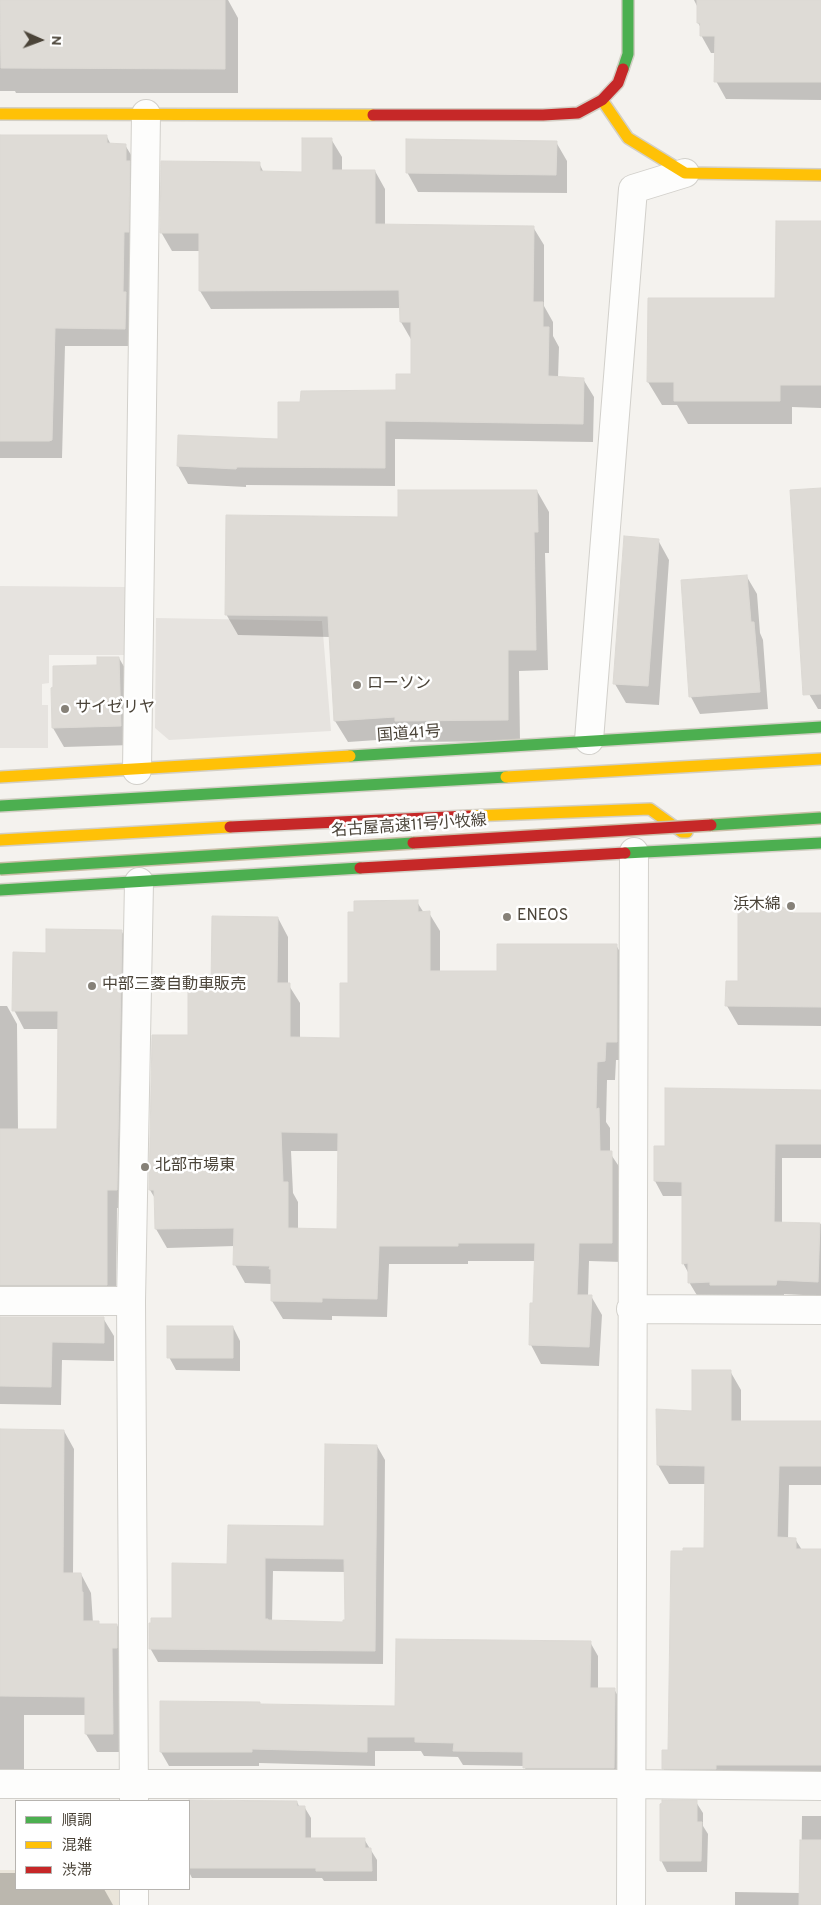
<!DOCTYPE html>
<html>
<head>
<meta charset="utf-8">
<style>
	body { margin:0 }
	#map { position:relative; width:821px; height:1905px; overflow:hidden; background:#f4f2ee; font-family:Overpass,"Noto Sans JP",sans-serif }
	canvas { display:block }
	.legend { position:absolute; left:15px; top:1800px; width:175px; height:90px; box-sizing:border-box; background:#fff; border:1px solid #b7b4b0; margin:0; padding:6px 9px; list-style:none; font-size:15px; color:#4b4439 }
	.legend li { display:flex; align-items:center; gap:10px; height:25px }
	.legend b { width:25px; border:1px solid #b7b4b0 }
	.north { position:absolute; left:15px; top:15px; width:50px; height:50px; -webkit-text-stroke:4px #fff; paint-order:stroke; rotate:92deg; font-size:14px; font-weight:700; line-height:20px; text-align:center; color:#4b4439 }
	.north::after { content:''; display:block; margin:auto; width:18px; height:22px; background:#4b4439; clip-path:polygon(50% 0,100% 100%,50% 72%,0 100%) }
</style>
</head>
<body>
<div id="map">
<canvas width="821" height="1905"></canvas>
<ul class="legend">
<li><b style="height:6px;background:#4caf50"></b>順調</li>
<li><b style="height:6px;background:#ffc107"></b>混雑</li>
<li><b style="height:6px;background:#c62828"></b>渋滞</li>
</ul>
<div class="north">N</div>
</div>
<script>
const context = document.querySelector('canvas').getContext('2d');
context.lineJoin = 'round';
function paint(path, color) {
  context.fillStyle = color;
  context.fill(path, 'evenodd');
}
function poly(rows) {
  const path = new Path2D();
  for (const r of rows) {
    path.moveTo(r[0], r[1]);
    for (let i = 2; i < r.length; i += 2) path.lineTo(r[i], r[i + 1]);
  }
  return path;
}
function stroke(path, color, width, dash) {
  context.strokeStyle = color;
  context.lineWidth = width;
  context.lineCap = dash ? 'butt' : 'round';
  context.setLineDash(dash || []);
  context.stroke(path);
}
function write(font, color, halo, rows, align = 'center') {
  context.font = font + ' Overpass,"Noto Sans JP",sans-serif';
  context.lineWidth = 5;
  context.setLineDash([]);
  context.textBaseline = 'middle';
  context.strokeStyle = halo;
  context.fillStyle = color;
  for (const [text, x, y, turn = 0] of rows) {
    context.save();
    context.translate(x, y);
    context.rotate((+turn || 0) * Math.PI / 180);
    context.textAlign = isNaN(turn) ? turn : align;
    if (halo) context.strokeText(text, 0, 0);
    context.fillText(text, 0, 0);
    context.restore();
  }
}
const education = poly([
	[0,1870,16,1870,16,1889,120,1889,120,1905,0,1905]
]);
const parking = poly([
	[0,586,125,587,125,655,49,655,49,683,42,684,42,705,48,705,48,748,0,748],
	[156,618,322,621,331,731,169,740,155,728]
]);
const shadow = poly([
	[0,0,228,0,238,18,238,93,16,93,15,91,0,91],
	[694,0,821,0,821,100,726,99,716,81,716,53,711,53,701,35,701,28,698,23,698,8],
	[0,136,107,137,111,145,125,145,136,163,135,346,65,346,62,458,0,458],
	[331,139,342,157,342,171,375,171,385,189,385,225,533,227,544,245,544,306,553,322,553,336,559,347,558,378,583,379,594,397,593,442,395,439,395,486,246,485,246,487,188,484,178,466,279,441,302,403,397,391,412,375,412,341,401,322,401,308,211,309,200,291,200,251,172,251,161,232,259,163,264,173,303,173],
	[556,142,567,161,567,193,418,192,407,172],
	[821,223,821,408,792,407,792,424,688,424,677,405,662,405,648,382,777,299],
	[821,489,821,709,818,709,803,684],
	[537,491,549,512,549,553,545,553,548,670,519,671,520,741,409,742,406,738,348,742,335,721,330,637,238,635,226,614,399,519],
	[658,540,669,560,659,705,626,703,615,684],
	[747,577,757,594,760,633,763,640,768,709,700,714,691,697],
	[119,658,130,677,132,745,64,747,53,728,99,666],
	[417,902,424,913,429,913,440,931,440,972,498,972,616,945,627,964,627,1060,616,1060,615,1080,607,1080,606,1122,610,1128,610,1153,622,1171,622,1262,589,1261,588,1296,591,1296,602,1315,599,1366,541,1364,531,1345,536,1261,468,1261,468,1264,389,1264,387,1317,332,1316,332,1320,283,1319,272,1301,272,1284,245,1283,235,1265,235,1246,167,1248,156,1229,156,1200,150,1190,189,1036,212,988,278,918,288,937,288,984,300,1003,300,1038,342,1039,350,984],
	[291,1151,340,1151,339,1230,298,1230,298,1202,293,1193],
	[792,914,821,915,821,1026,738,1025,727,1006,727,983,739,983],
	[122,932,132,950,127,1208,117,1208,116,1304,0,1308,0,1006,7,1006,17,1024,18,1130,58,1130,59,1029,24,1029,14,1010,47,954],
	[821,1091,821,1158,782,1158,782,1223,821,1224,821,1296,784,1294,784,1300,698,1297,689,1282,689,1274,683,1263,683,1196,663,1196,655,1181,656,1148,667,1148],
	[0,1318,103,1318,114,1336,114,1361,62,1360,61,1405,0,1404],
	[233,1327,240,1341,240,1371,176,1370,169,1357],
	[730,1371,741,1390,741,1422,821,1423,821,1485,789,1485,788,1539,795,1539,802,1550,821,1551,821,1783,674,1787,663,1768,670,1751,706,1549,706,1484,669,1484,658,1465,693,1412],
	[0,1430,64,1431,74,1449,73,1574,81,1574,91,1593,93,1623,100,1625,117,1625,127,1644,123,1752,97,1752,86,1734,86,1715,24,1715,24,1771,0,1771],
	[377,1446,385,1460,383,1664,158,1662,150,1648,173,1620,228,1565,326,1528],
	[273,1571,346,1572,346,1622,344,1623,272,1622],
	[590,1642,598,1656,598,1689,614,1689,622,1703,622,1782,532,1782,524,1766,463,1765,458,1757,424,1756,421,1751,375,1751,375,1766,259,1763,259,1766,169,1766,161,1752,260,1705,396,1707],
	[183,1801,297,1802,300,1808,305,1808,311,1818,311,1839,364,1839,377,1860,377,1881,324,1881,322,1878,192,1878,189,1872,189,1801],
	[696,1802,703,1813,703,1826,708,1834,707,1872,667,1872,661,1860],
	[802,1816,821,1816,821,1905,735,1905,735,1892,801,1893],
	[0,1873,16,1873,16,1889,104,1889,113,1905,0,1905]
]);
const building = poly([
	[0,0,225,0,225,69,1,68,0,0],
	[697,0,821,0,821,82,714,82,715,36,700,36,700,23,697,23,697,0],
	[0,135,107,135,107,143,126,144,126,161,130,161,129,232,124,232,123,292,126,292,125,329,55,328,52,440,49,441,0,441,0,135],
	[302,138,332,138,332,170,375,170,375,224,534,226,533,302,543,302,543,327,549,327,548,376,584,378,583,424,385,421,385,468,237,467,236,469,177,466,178,435,278,439,278,402,300,402,301,391,396,390,396,374,411,374,411,322,400,322,399,290,199,291,199,233,160,233,161,161,260,162,260,171,302,172,302,138],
	[406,139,557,141,556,175,406,173,406,139],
	[776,221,821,221,821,385,780,385,780,401,674,401,674,382,647,382,648,298,775,298,776,221],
	[821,488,821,694,803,695,790,490,821,488],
	[398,490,537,490,538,532,534,532,536,650,508,650,508,720,395,721,395,717,334,721,328,616,225,615,226,515,398,517,398,490],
	[624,536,659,539,648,686,613,684,624,536],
	[747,575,751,622,754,622,760,692,689,697,681,580,747,575],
	[97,657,119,657,121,726,52,728,51,688,53,687,53,666,97,665,97,657],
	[738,896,779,905,793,913,821,913,821,1007,725,1006,726,981,738,981,738,896],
	[418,900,418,912,430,911,430,971,497,971,497,944,617,944,617,1042,606,1042,605,1061,597,1062,596,1109,599,1108,600,1151,612,1151,612,1243,579,1243,577,1295,592,1295,589,1347,529,1345,530,1303,533,1303,535,1243,458,1243,458,1246,379,1246,377,1299,322,1298,322,1302,271,1301,271,1269,269,1269,270,1266,233,1265,234,1228,155,1229,154,1190,149,1190,152,1035,188,1035,188,986,211,986,212,916,278,917,277,983,290,983,290,1037,340,1038,340,983,348,983,348,912,354,912,354,901,418,900],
	[281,1132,338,1133,337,1229,288,1228,288,1182,283,1182,281,1132],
	[46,929,122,930,117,1190,107,1190,107,1285,0,1285,0,1129,57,1129,58,1011,12,1011,13,952,46,953,46,929],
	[665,1088,821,1090,821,1144,775,1144,774,1222,820,1223,818,1282,777,1280,776,1285,710,1285,710,1282,688,1283,688,1263,682,1264,682,1182,654,1181,654,1146,665,1146,665,1088],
	[0,1317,104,1317,104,1343,52,1342,51,1387,0,1386,0,1317],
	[167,1326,233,1326,233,1358,167,1358,167,1326],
	[692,1370,731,1370,731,1421,821,1421,821,1466,779,1466,777,1537,796,1538,796,1549,821,1549,821,1765,716,1765,716,1769,662,1769,662,1750,668,1750,671,1551,683,1551,683,1548,704,1548,705,1466,657,1465,656,1409,692,1411,692,1370],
	[0,1429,64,1430,63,1573,81,1573,82,1592,83,1592,83,1621,99,1621,99,1624,117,1624,117,1648,112,1648,113,1734,85,1734,85,1697,0,1696,0,1429],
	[325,1444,377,1445,375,1651,149,1649,149,1623,151,1623,151,1618,172,1618,172,1563,227,1564,228,1525,324,1526,325,1444],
	[265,1558,344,1559,345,1620,343,1620,343,1622,268,1620,268,1619,265,1619,265,1558],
	[396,1639,591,1641,590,1688,615,1688,614,1768,523,1768,523,1752,453,1751,454,1743,415,1742,415,1737,367,1737,367,1752,252,1749,252,1752,160,1752,160,1701,260,1702,260,1704,395,1706,396,1639],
	[189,1800,297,1801,297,1806,305,1806,305,1838,365,1838,365,1848,371,1848,372,1871,316,1871,316,1868,189,1868,189,1800],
	[662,1800,697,1800,697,1822,702,1822,701,1861,660,1861,660,1804,662,1803,662,1800],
	[800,1840,821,1840,821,1905,799,1905,800,1840]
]);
const street = poly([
	[589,740,633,189,685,173],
	[137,770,146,114],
	[0,1301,131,1301],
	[631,1309,821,1310],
	[0,1784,631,1784,821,1786],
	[134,1801,131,1301,139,882],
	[134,1905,134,1889],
	[631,1905,634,852]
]);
const fast = poly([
	[623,69,628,54,628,0],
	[350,756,821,727],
	[0,806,506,777],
	[625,853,821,843],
	[0,890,360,868]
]);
const slow = poly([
	[602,100,628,138,685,173,821,175],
	[0,114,373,115],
	[0,777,350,756],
	[506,777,821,759],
	[469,816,650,809,682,832,687,832],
	[0,840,230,827]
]);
const jam = poly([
	[373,115,543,115,578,113,602,100,618,83,623,69],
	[230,827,469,816],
	[360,868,625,853]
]);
const fastBridge = poly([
	[711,825,821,818],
	[0,869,413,843]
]);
const jamBridge = poly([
	[413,843,711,825]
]);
const markers = [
	[357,685,5,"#868178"],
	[65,709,5,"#868178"],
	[791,906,5,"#868178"],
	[507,917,5,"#868178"],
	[92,986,5,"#868178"],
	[145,1167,5,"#868178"]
];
const poiNames = [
	["ローソン",367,685],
	["サイゼリヤ",75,709],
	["浜木綿",781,906,"right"],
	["ENEOS",517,917],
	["中部三菱自動車販売",102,986],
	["北部市場東",155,1167]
];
const streetNames = [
	["国道41号",409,735,-4],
	["名古屋高速11号小牧線",409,827,-4]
];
paint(education, '#eae5da');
paint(parking, '#e6e3df');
paint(shadow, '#0003');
paint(building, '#dedbd6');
stroke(building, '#dcd9d4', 1);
stroke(street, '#d2d0cb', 30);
stroke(fast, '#d3cfc5', 14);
stroke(slow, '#d3cfc5', 14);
stroke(jam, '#d3cfc5', 14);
stroke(street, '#fdfdfc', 28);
stroke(fast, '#4caf50', 11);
stroke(slow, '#ffc107', 11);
stroke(jam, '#c62828', 11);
stroke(fastBridge, '#ccbfa9', 14, []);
stroke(jamBridge, '#ccbfa9', 14, []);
stroke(fastBridge, '#4caf50', 11);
stroke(jamBridge, '#c62828', 11);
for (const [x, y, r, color] of markers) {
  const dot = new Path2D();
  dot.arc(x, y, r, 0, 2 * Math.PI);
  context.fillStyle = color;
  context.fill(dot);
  stroke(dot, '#fff', 2);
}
write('16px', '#4b4439', '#fff', poiNames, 'left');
write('16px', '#4b4439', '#fff', streetNames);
</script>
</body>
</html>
